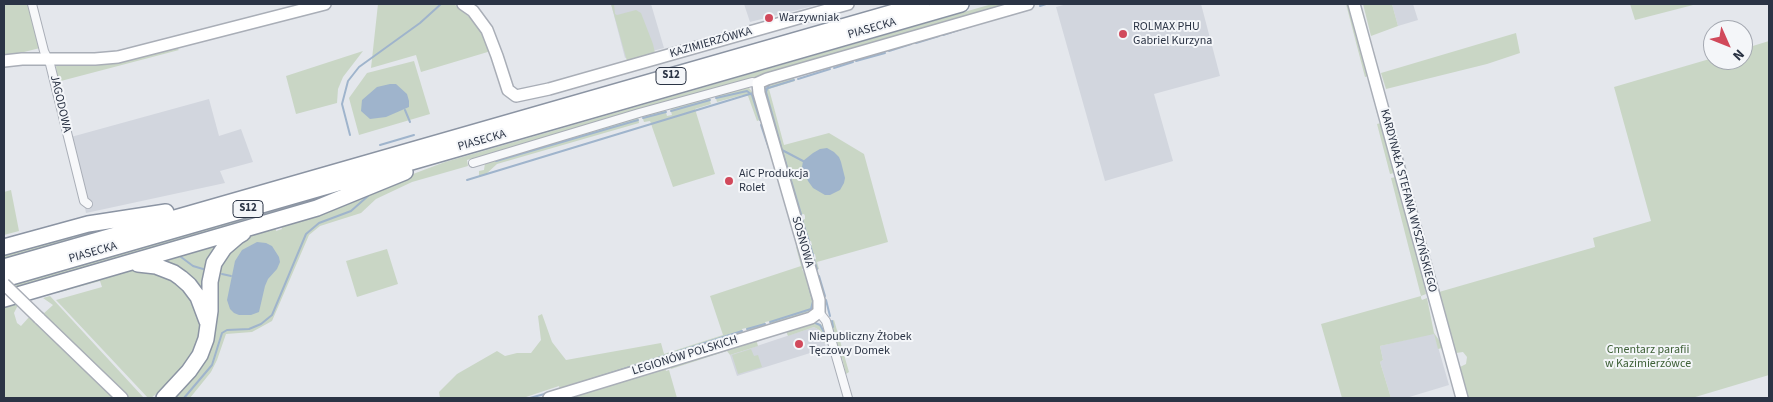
<!DOCTYPE html>
<html>
<head>
<meta charset="utf-8">
<style>
	body { margin:0 }
	#map { position:relative; width:1773px; height:402px; overflow:hidden; background:#e4e7ec; font-family:"Source Sans 3",sans-serif }
	canvas { display:block }
	.frame { position:absolute; inset:0; border:5px solid #2b3445; pointer-events:none }
	.north { position:absolute; left:1703px; top:20px; width:50px; height:50px; box-sizing:border-box; background:#f4f6f9; border:1px solid #a4a8b1; border-radius:50%; rotate:134deg; font-size:14px; font-weight:700; line-height:20px; text-align:center; color:#2b3445 }
	.north::after { content:''; display:block; margin:auto; width:18px; height:22px; background:#d1495b; clip-path:polygon(50% 0,100% 100%,50% 72%,0 100%) }
</style>
</head>
<body>
<div id="map">
<canvas width="1773" height="402"></canvas>
<div class="frame"></div>
<div class="north">N</div>
</div>
<script>
const context = document.querySelector('canvas').getContext('2d');
context.lineJoin = 'round';
function paint(path, color) {
  context.fillStyle = color;
  context.fill(path, 'evenodd');
}
function poly(rows) {
  const path = new Path2D();
  for (const r of rows) {
    path.moveTo(r[0], r[1]);
    for (let i = 2; i < r.length; i += 2) path.lineTo(r[i], r[i + 1]);
  }
  return path;
}
function stroke(path, color, width, dash) {
  context.strokeStyle = color;
  context.lineWidth = width;
  context.lineCap = dash ? 'butt' : 'round';
  context.setLineDash(dash || []);
  context.stroke(path);
}
function write(font, color, halo, rows, align = 'center') {
  context.font = font + ' "Source Sans 3",sans-serif';
  context.lineWidth = 4;
  context.setLineDash([]);
  context.textBaseline = 'middle';
  context.strokeStyle = halo;
  context.fillStyle = color;
  for (const [text, x, y, turn = 0] of rows) {
    context.save();
    context.translate(x, y);
    context.rotate((+turn || 0) * Math.PI / 180);
    context.textAlign = isNaN(turn) ? turn : align;
    if (halo) context.strokeText(text, 0, 0);
    context.fillText(text, 0, 0);
    context.restore();
  }
}
const built = poly([
	[611,4,651,4,664,48,625,58],
	[744,4,821,4,750,22],
	[1067,4,1201,4,1220,76,1154,94,1173,161,1105,181,1056,7],
	[1392,4,1413,4,1418,20,1398,26],
	[209,99,219,136,241,129,253,162,220,171,225,183,86,213,71,137],
	[814,327,821,331,826,348,737,376,730,355],
	[1434,333,1449,385,1406,398,1391,398,1380,362,1383,360,1380,346]
]);
const green = poly([
	[4,4,29,4,40,48,4,57],
	[378,4,454,4,477,24,486,37,491,51,421,72,416,55,371,68],
	[611,4,614,4,615,14,617,15,636,10,641,13,653,44,655,53,628,63,627,61],
	[992,4,1011,4,467,160,468,166,412,182,376,199,361,213,320,226,309,235,272,321,252,332,226,334,217,360,211,372,190,398,172,398,191,378,215,281,225,256,246,237,275,226,276,231,282,229,280,224,445,162],
	[1346,4,1348,4,1368,76,1365,77],
	[1363,4,1392,4,1398,26,1371,36],
	[1630,4,1697,4,1635,20],
	[1516,33,1520,53,1487,64,1386,89,1381,73],
	[1769,41,1769,375,1692,398,1468,398,1460,367,1466,364,1467,357,1463,352,1456,353,1439,292,1595,247,1593,238,1651,221,1614,87,1713,58,1713,60,1743,60,1743,49],
	[176,47,179,50,57,82,56,65,112,63],
	[363,51,343,77,338,89,337,103,296,114,286,76],
	[414,61,430,114,359,135,349,98,367,73],
	[793,75,795,81,769,89,784,145,829,133,864,154,888,242,817,262,819,269,814,270,812,260,816,259,815,254,810,255,807,246,812,245,811,241,806,242,800,221,805,219,805,216,804,214,798,215,763,92,765,85],
	[749,88,754,94,762,119,757,121,748,96,743,95,717,102,715,95,739,89],
	[709,97,711,104,695,109,715,174,673,187,650,121,644,122,642,116,665,109,667,116,672,115,670,108],
	[638,117,639,123,497,164,485,175,479,176,479,171,484,170,485,163,488,160],
	[1381,123,1394,173,1390,174,1377,124],
	[1396,177,1425,286,1426,294,1421,296,1421,298,1422,300,1427,298,1434,333,1441,343,1442,348,1438,349,1434,334,1380,346,1383,360,1380,362,1391,398,1342,398,1321,324,1421,296,1391,178],
	[359,183,319,202,20,290,13,283],
	[11,190,19,231,4,235,4,192],
	[133,223,4,260,4,252,55,237],
	[225,239,205,304,155,260],
	[796,247,800,247,805,267,802,269,804,273,807,272,815,306,813,310,804,315,771,326,770,321,765,322,766,327,748,333,746,328,742,329,743,335,665,367,666,371,669,370,677,398,562,398,559,386,523,398,440,398,439,392,457,374,497,351,505,356,517,353,531,353,541,340,538,316,542,314,552,342,566,360,661,343,664,354,723,335,710,296,801,266],
	[387,249,398,284,357,297,346,261],
	[146,268,170,275,197,305,201,327,196,350,175,379,151,398,148,398,56,300,102,287,100,281,57,293,54,288,121,270],
	[50,296,144,398,129,398,42,315,53,305,43,298],
	[15,302,18,305,14,313,17,323,21,326,30,316,116,398,4,398,4,307],
	[834,320,849,372,846,374,842,358,840,358,830,322],
	[812,321,822,325,827,342,824,343,821,331,814,327,788,336,786,331],
	[756,339,758,346,730,355,727,351,671,369,670,365],
	[751,349,754,356,758,355,762,367,738,374,732,355]
]);
const water = poly([
	[390,84,396,84,407,94,409,101,409,107,386,117,370,119,361,111,362,100,377,87],
	[827,148,834,152,839,157,841,162,845,178,844,183,840,190,830,195,825,195,813,188,808,181,802,167,803,161,813,153,820,149],
	[257,242,266,243,272,246,279,257,280,262,277,269,268,279,265,286,259,312,251,315,239,315,234,313,230,309,227,300,235,261,242,250]
]);
const stream = poly([
	[1040,6,1046,4],
	[943,35,971,26],
	[916,43,939,36],
	[889,51,911,44],
	[856,61,885,53],
	[834,68,853,62],
	[786,79,770,84,768,86,766,92,782,150,803,161],
	[798,79,830,69],
	[765,89,794,80],
	[716,98,747,91,752,95,760,120],
	[405,110,410,122],
	[671,111,710,100],
	[643,118,666,112],
	[761,125,769,149],
	[350,135,342,104,348,81,359,67,420,23,441,4],
	[380,145,414,135],
	[782,150,801,214],
	[496,161,638,120],
	[467,180,753,93],
	[802,220,809,241],
	[810,245,813,255],
	[181,257,193,266,203,269],
	[814,260,817,269],
	[222,274,231,276],
	[819,276,825,296],
	[826,300,830,316],
	[832,321,833,327],
	[770,322,811,309,813,301,809,286],
	[813,322,820,325,824,332],
	[747,329,765,324],
	[583,382,742,331],
	[184,398,212,365,222,333,227,330,249,329,261,324,272,315,306,234,319,223,351,211,368,196],
	[530,398,548,393]
]);
const street = poly([
	[32,4,44,51,50,64,84,201,88,204],
	[473,163,639,113,752,82,758,83],
	[819,312,826,321,848,398]
]);
const secondary = poly([
	[463,4,473,11,487,30,497,56,508,90,516,96,549,89,848,4],
	[1354,4,1462,398],
	[4,61,22,59,95,59,118,57,325,4],
	[39,318,122,398],
	[549,398,811,318,819,312,819,300,759,93,758,83,767,79,1028,4]
]);
const highway = poly([
	[4,247,88,224,166,212],
	[138,264,156,266,174,273,181,278,189,285,198,297,207,321],
	[4,267,922,4],
	[4,279,961,4],
	[4,299,317,208,405,172],
	[164,398,189,371,200,355,206,339,210,311,210,282,214,263,224,248,238,236,243,233]
]);
const secondaryBridge = poly([
	[4,284,39,318]
]);
const markers = [
	[769,18,5,"#d1495b"],
	[1123,34,5,"#d1495b"],
	[729,181,5,"#d1495b"],
	[799,344,5,"#d1495b"]
];
const shields = [
	[671,76,30],
	[248,209,30]
];
const shieldNames = [
	["S12",671,76],
	["S12",248,209]
];
const poiNames = [
	["Warzywniak",779,18],
	["ROLMAX PHU",1133,27],
	["Gabriel Kurzyna",1133,41],
	["AiC Produkcja",739,174],
	["Rolet",739,188],
	["Niepubliczny Żłobek",809,337],
	["Tęczowy Domek",809,351]
];
const streetNames = [
	["PIASECKA",872,29,-16],
	["KAZIMIERZÓWKA",711,43,-16],
	["JAGODOWA",60,104,77],
	["PIASECKA",482,141,-16],
	["KARDYNAŁA STEFANA WYSZYŃSKIEGO",1408,201,75],
	["SOSNOWA",802,242,74],
	["PIASECKA",93,253,-16],
	["LEGIONÓW POLSKICH",685,356,-17]
];
const parkNames = [
	["Cmentarz parafii",1648,350],
	["w Kazimierzówce",1648,364]
];
paint(built, '#d2d6de');
paint(green, '#c9d6c5');
paint(water, '#9fb4cc');
stroke(stream, '#9fb4cc', 2);
stroke(street, '#a9aeb7', 10);
stroke(secondary, '#a9aeb7', 14);
stroke(highway, '#8b94a3', 18);
stroke(street, '#f7f8fa', 8);
stroke(secondary, '#fff', 11);
stroke(highway, '#fff', 15);
stroke(secondaryBridge, '#a9aeb7', 14, []);
stroke(secondaryBridge, '#fff', 11);
for (const [x, y, r, color] of markers) {
  const dot = new Path2D();
  dot.arc(x, y, r, 0, 2 * Math.PI);
  context.fillStyle = color;
  context.fill(dot);
  stroke(dot, '#f4f6f9', 2);
}
for (const [x, y, w] of shields) {
  const box = new Path2D();
  box.roundRect(x - w / 2, y - 8.5, w, 17, 4);
  context.fillStyle = '#f4f6f9';
  context.fill(box);
  stroke(box, '#2b3445', 1);
}
write('bold 11px', '#2b3445', null, shieldNames);
write('12px', '#2b3445', '#f4f6f9', poiNames, 'left');
write('12px', '#2b3445', '#f4f6f9', streetNames);
write('12px', '#3f6138', '#f4f6f9', parkNames);
</script>
</body>
</html>
